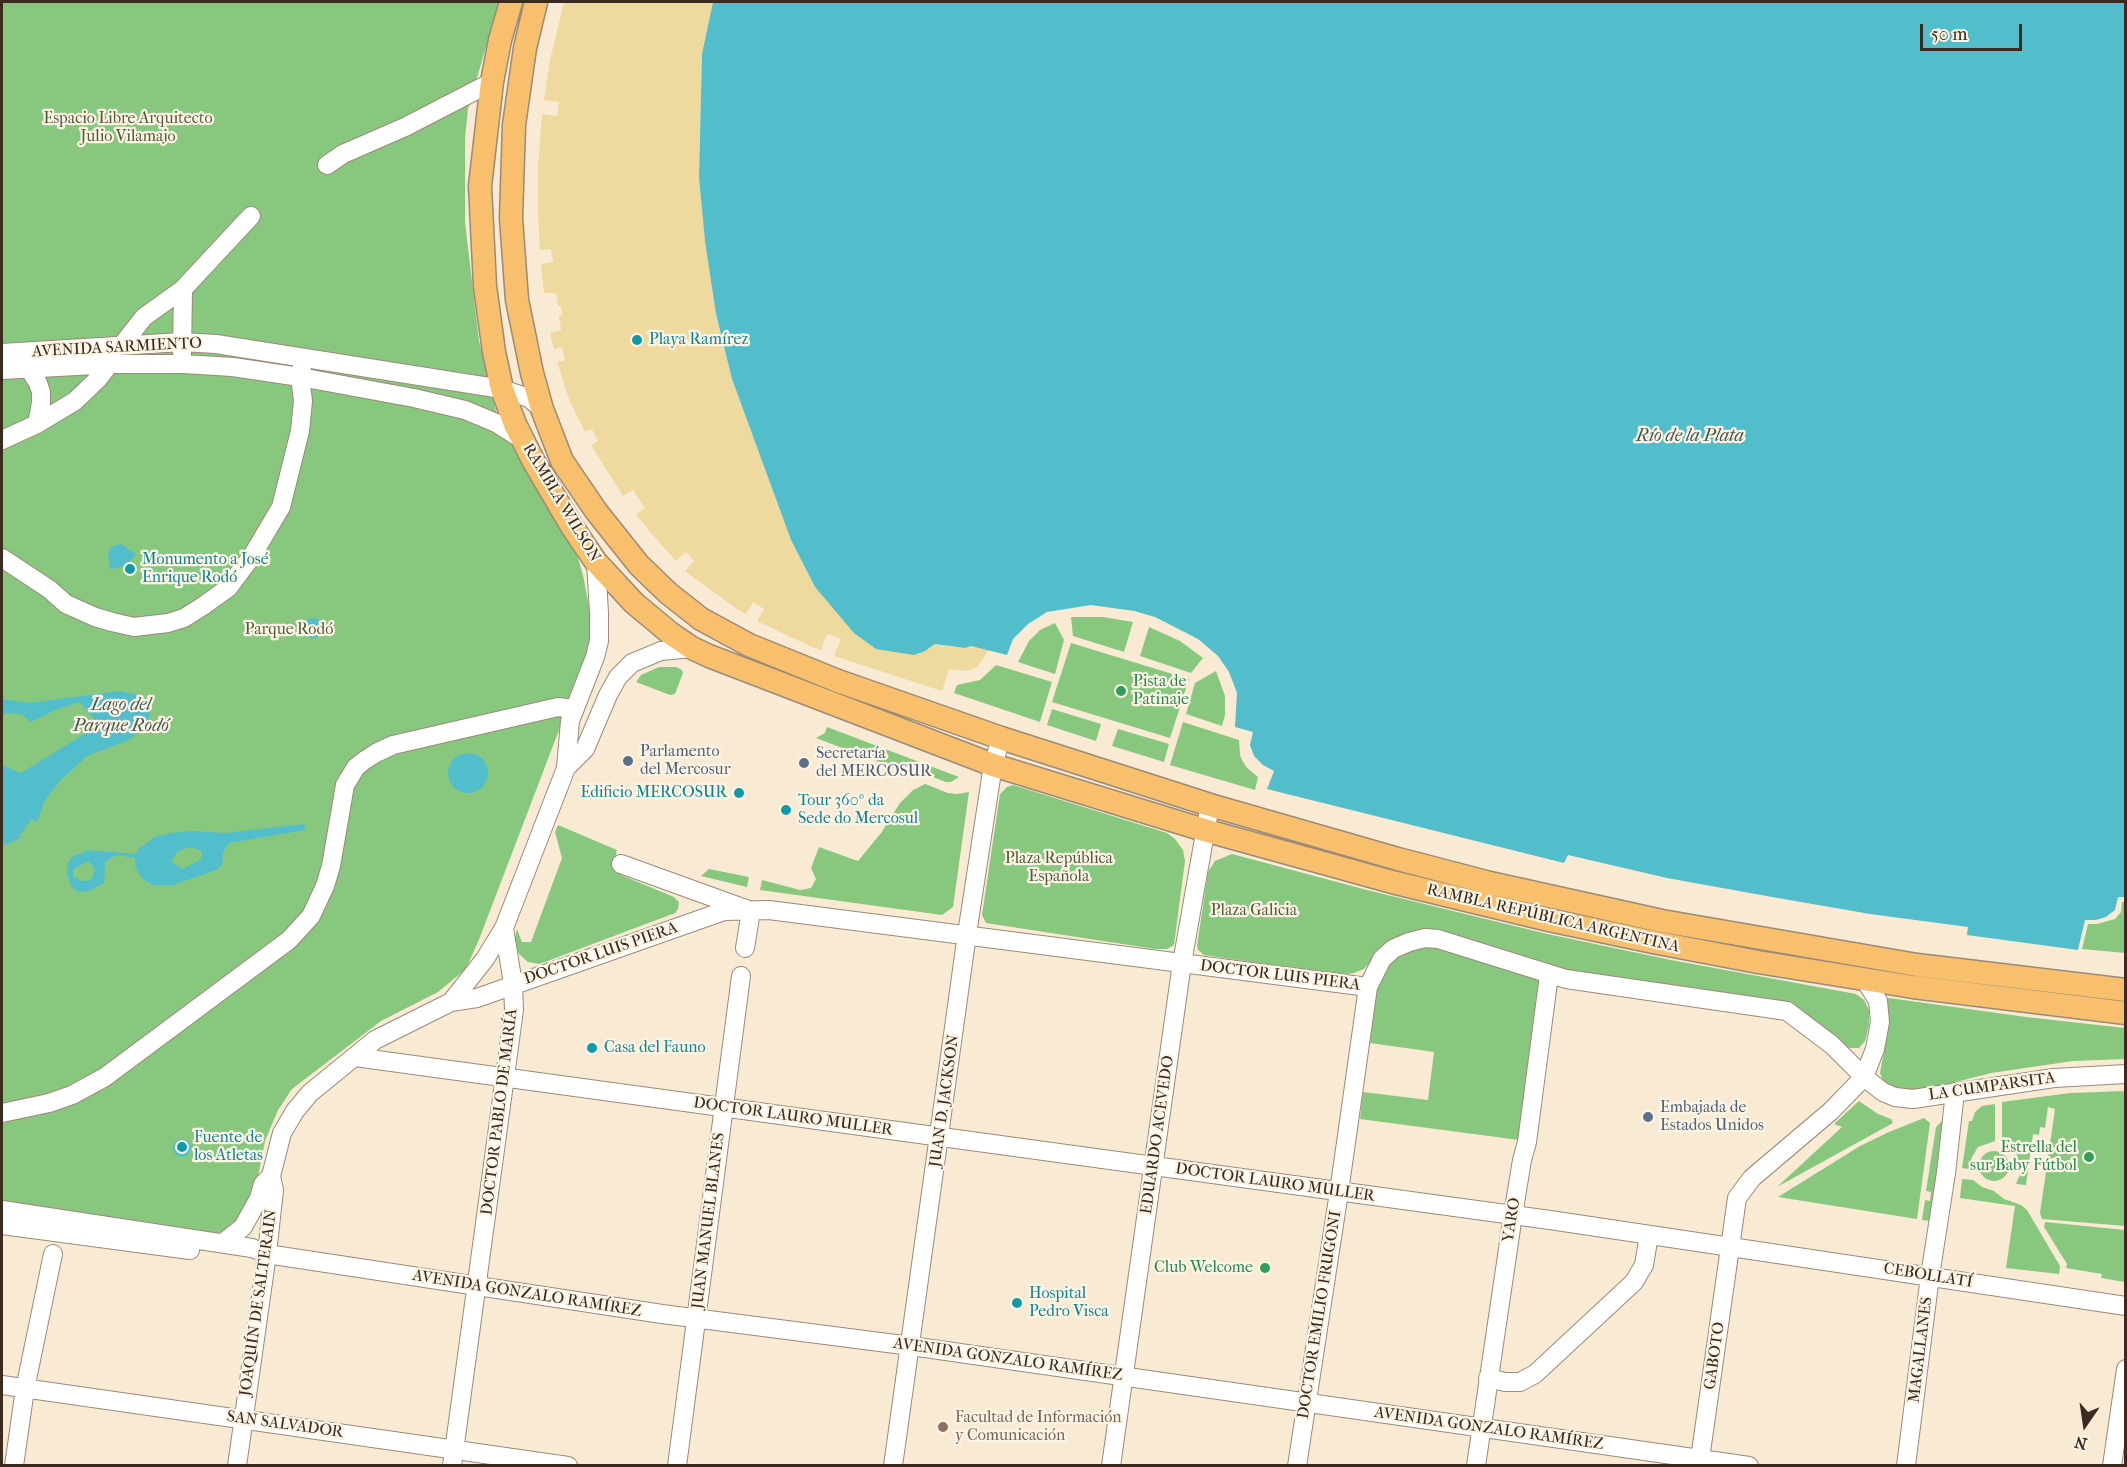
<!DOCTYPE html>
<html>
<head>
<meta charset="utf-8">
<style>
	body { margin:0 }
	#map { position:relative; width:2127px; height:1467px; overflow:hidden; background:#f9ead4; font-family:"IM FELL French Canon",serif }
	canvas { display:block }
	.frame { position:absolute; inset:0; border:3px solid #3b2a1e; pointer-events:none }
	.north { position:absolute; left:2055px; top:1395px; width:60px; height:60px; -webkit-text-stroke:4px #fcf5e5; paint-order:stroke; rotate:193deg; font-size:16px; font-weight:700; line-height:24px; text-align:center; color:#3b2a1e }
	.north::after { content:''; display:block; margin:auto; width:21px; height:27px; background:#3b2a1e; clip-path:polygon(50% 0,100% 100%,50% 72%,0 100%) }
	.scale { position:absolute; left:1920px; top:24px; width:102px; height:27px; box-sizing:border-box; border:3px solid #3b2a1e; border-top:0; padding-left:8px; font-size:18px; line-height:21px; white-space:nowrap; color:#3b2a1e; -webkit-text-stroke:4px #fcf5e5; paint-order:stroke }
</style>
</head>
<body>
<div id="map">
<canvas width="2127" height="1467"></canvas>
<div class="frame"></div>
<div class="north">N</div>
<div class="scale">50 m</div>
</div>
<script>
const context = document.querySelector('canvas').getContext('2d');
context.lineJoin = 'round';
function paint(path, color) {
  context.fillStyle = color;
  context.fill(path, 'evenodd');
}
function poly(rows) {
  const path = new Path2D();
  for (const r of rows) {
    if (r.length === 3) {
      path.moveTo(r[0] + r[2], r[1]);
      path.arc(r[0], r[1], r[2], 0, 2 * Math.PI);
      continue;
    }
    path.moveTo(r[0], r[1]);
    for (let i = 2; i < r.length; i += 2) path.lineTo(r[i], r[i + 1]);
  }
  return path;
}
function stroke(path, color, width, dash) {
  context.strokeStyle = color;
  context.lineWidth = width;
  context.lineCap = dash ? 'butt' : 'round';
  context.setLineDash(dash || []);
  context.stroke(path);
}
function write(font, color, halo, rows, align = 'center') {
  context.font = font + ' "IM FELL French Canon",serif';
  context.lineWidth = 4.5;
  context.setLineDash([]);
  context.textBaseline = 'middle';
  context.strokeStyle = halo;
  context.fillStyle = color;
  for (const [text, x, y, turn = 0] of rows) {
    context.save();
    context.translate(x, y);
    context.rotate((+turn || 0) * Math.PI / 180);
    context.textAlign = isNaN(turn) ? turn : align;
    if (halo) context.strokeText(text, 0, 0);
    context.fillText(text, 0, 0);
    context.restore();
  }
}
const green = poly([
	[2,2,499,2,468,109,465,138,465,222,479,341,496,411,575,548,583,575,591,617,591,637,585,662,480,937,466,969,438,992,381,1021,292,1089,278,1110,265,1141,255,1192,232,1228,222,1232,212,1234,2,1204],
	[1071,617,1103,617,1133,622,1124,652,1073,636],
	[1055,623,1064,640,1055,674,1018,662,1029,641,1040,630],
	[1149,627,1180,641,1203,658,1191,673,1140,656],
	[1071,643,1189,679,1170,738,1052,702],
	[996,665,1052,682,1040,722,954,693,957,685,980,680],
	[659,667,676,667,682,670,683,673,675,694,670,695,636,682,641,675],
	[1216,671,1225,696,1225,715,1222,726,1186,714,1195,683],
	[1052,709,1101,724,1096,741,1047,725],
	[1183,722,1239,740,1240,755,1243,762,1247,768,1258,777,1255,790,1170,765],
	[827,727,959,777,951,782,946,782,900,765,882,763,816,738,825,733],
	[1118,729,1169,744,1164,762,1112,746],
	[925,784,948,793,957,794,969,792,953,907,942,915,760,890,762,880,800,890,811,888,816,879,811,868,819,847,858,861,881,833,900,803,913,790],
	[1013,785,1167,833,1175,839,1183,850,1185,861,1174,945,1167,949,1155,949,986,923,982,915,1000,794,1007,787],
	[558,825,617,850,616,853,621,875,674,897,679,902,678,909,675,913,545,962,539,964,528,962,519,954,514,941,517,929,522,942,531,942,562,858,555,832],
	[1232,854,1367,890,1543,933,1671,960,1856,994,1864,1000,1869,1010,1869,1025,1865,1041,1859,1048,1848,1048,1809,1017,1558,971,1449,937,1371,961,1364,969,1354,973,1341,975,1204,955,1198,950,1197,946,1208,872,1215,861],
	[709,869,749,877,747,887,701,876],
	[2122,902,2125,902,2125,953,2082,949,2088,924,2097,924,2115,919,2121,912],
	[1422,942,1541,978,1519,1140,1360,1119,1363,1092,1428,1100,1434,1052,1370,1043,1379,974,1384,965],
	[1889,998,2026,1017,2125,1028,2125,1059,2073,1061,1991,1073,1909,1094,1884,1083,1880,1073,1887,1035,1886,1000],
	[2125,1091,2125,1226,2042,1219,2040,1213,2055,1109,2048,1107,2045,1128,2040,1127,2039,1135,2033,1134,2026,1185,2016,1184,2022,1170,2011,1138,2002,1137,2002,1102,2070,1093],
	[1859,1101,1878,1114,1891,1119,1893,1123,1777,1187,1842,1127,1834,1124],
	[1995,1104,1995,1141,1978,1147,1972,1157,1969,1169,1962,1168,1969,1121,1972,1121,1975,1112,1982,1106],
	[1924,1118,1930,1123,1917,1219,1778,1197,1860,1146,1889,1132],
	[1942,1121,1944,1127,1931,1221,1922,1220,1925,1200,1930,1201,1931,1192,1926,1191,1936,1127],
	[1994,1166,15],
	[1962,1179,1973,1180,1982,1187,1994,1191,2004,1199,2021,1205,2027,1210,2060,1266,2059,1274,2006,1268,2015,1206,1960,1198],
	[2045,1222,2125,1230,2125,1282,2101,1278,2102,1274,2066,1268,2067,1264,2044,1227]
]);
const sand = poly([
	[564,2,713,2,702,54,699,177,716,314,732,379,791,540,815,587,834,608,925,651,935,644,953,647,971,646,989,650,977,667,968,671,949,669,942,691,834,656,841,639,827,634,821,650,810,646,757,621,764,609,753,602,746,614,734,607,685,571,694,561,686,552,676,561,650,532,636,514,645,508,633,490,623,496,591,445,598,441,592,429,585,432,570,402,557,362,565,360,562,347,554,349,550,333,561,330,559,316,562,315,561,306,558,306,556,293,544,293,541,264,553,262,551,249,540,250,538,214,538,169,542,114,557,116,559,102,544,100,550,60]
]);
const water = poly([
	[713,2,2125,2,2125,897,2118,897,2115,910,2106,917,2096,920,2085,920,2078,950,1967,935,1968,927,1870,914,1772,897,1667,878,1568,855,1564,863,1267,789,1274,771,1263,765,1254,756,1250,745,1253,732,1235,727,1237,693,1229,672,1218,656,1198,639,1155,617,1134,611,1091,605,1047,612,1028,624,1013,639,1007,655,971,646,965,648,935,644,925,651,914,655,876,649,854,633,815,587,791,540,732,379,716,314,705,241,699,177,702,54],
	[121,544,136,554,125,567,110,569,108,556,109,550,113,546],
	[313,628,10],
	[119,691,138,695,147,705,150,712,149,720,146,727,129,740,87,756,61,780,45,800,38,819,35,822,32,819,20,835,21,837,15,841,2,846,2,765,21,773,99,725,80,702,55,710,31,722,21,714,7,713,2,715,2,699,29,703],
	[468,773,20],
	[304,824,305,830,229,843,223,852,222,865,216,870,173,885,153,885,144,880,139,874,135,865,135,858,116,855,105,862,104,883,89,891,78,892,71,886,67,874,67,864,72,857,88,850,136,854,138,849,155,837,169,833,193,831,225,833],
	[190,847,202,851,201,859,183,869,171,862,178,851],
	[89,861,95,869,91,880,82,881,73,877,73,869],
	[182,1148,9]
]);
const minor = poly([
	[327,165,343,154,405,127,492,82],
	[122,345,144,317,183,289,251,216],
	[2,353,182,342,216,344,502,389,529,398,542,409],
	[182,353,183,289],
	[29,369,38,383,41,392,41,403,37,424],
	[2,370,114,364,183,364,233,367,300,377,414,398,465,410,496,423,523,440],
	[2,440,37,424,75,401,98,379,109,365],
	[2,558,49,589,66,604,95,617,112,622,134,627,168,623,184,618,203,606,228,588,252,556,281,507,300,431,303,401,300,377,302,366],
	[566,768,585,749,608,695,618,677,632,663,661,651,692,648],
	[621,864,751,911,745,948],
	[451,1002,485,959,504,928],
	[355,1057,1550,1220,2126,1306],
	[2,1113,49,1103,72,1095,105,1077,289,940,311,916,325,886,331,866,345,785,356,767,365,760,376,753,393,745,558,707,574,709],
	[2,1210,252,1248,267,1254,662,1314,911,1346,1749,1466],
	[2,1225,190,1250],
	[223,1243,243,1227,259,1198,263,1184,271,1176],
	[1488,1378,1505,1382,1520,1382,1535,1374,1634,1282,1644,1265,1649,1235],
	[2,1385,568,1466],
	[14,1466,25,1389,53,1254],
	[237,1466,267,1254,274,1190,271,1176,282,1133,295,1111,310,1093,375,1040,451,1002,477,998,724,911,769,910,1368,987],
	[452,1466,514,1010,513,984,504,928,566,768,570,721,595,657,599,641,599,613,596,562],
	[677,1466,741,976],
	[893,1466,967,934,993,765,1001,738],
	[1111,1466,1182,963,1210,805],
	[1297,1466,1339,1192,1368,987,1382,959,1393,949,1409,942,1425,938,1438,939,1566,979,1787,1011,1832,1045,1864,1077,1883,1092,1895,1097,1913,1099,2054,1078,2126,1074],
	[1476,1466,1513,1215,1522,1160,1527,1142,1549,975],
	[1699,1466,1737,1198,1752,1178,1831,1111,1864,1077,1875,1049,1880,1022,1878,1001,1865,980],
	[1906,1466,1930,1276,1946,1173,1955,1092],
	[2112,1466,2126,1369]
]);
const major = poly([
	[511,2,500,40,492,82,480,186,485,286,494,352,502,389,515,424,534,462,571,525,596,562,634,603,670,633,692,648,709,656,993,765,1204,830,1392,882,1549,920,1653,942,1758,962,1913,987,2126,1013],
	[536,2,525,48,514,125,511,218,517,300,532,373,542,409,562,461,596,511,639,565,668,593,701,619,749,645,838,681,1001,738,1210,805,1398,859,1490,883,1662,921,1917,965,2126,990]
]);
const markers = [
	[637,340,6,"#0f9aa8"],
	[130,569,6,"#0f9aa8"],
	[1121,691,6,"#2e9e5b"],
	[628,761,6,"#5c6f8a"],
	[804,763,6,"#5c6f8a"],
	[739,793,6,"#0f9aa8"],
	[786,810,6,"#0f9aa8"],
	[592,1048,6,"#0f9aa8"],
	[1648,1117,6,"#5c6f8a"],
	[182,1147,6,"#0f9aa8"],
	[2089,1157,6,"#2e9e5b"],
	[1265,1268,6,"#2e9e5b"],
	[1017,1303,6,"#0f9aa8"],
	[943,1427,6,"#8d6e63"]
];
const parkNames = [
	["Espacio Libre Arquitecto",128,119],
	["Julio Vilamajo",128,137],
	["Parque Rodó",289,630],
	["Plaza República",1059,859],
	["Española",1059,877],
	["Plaza Galicia",1254,911]
];
const cultureNames = [
	["Playa Ramírez",649,340],
	["Monumento a José",142,560],
	["Enrique Rodó",142,578],
	["Edificio MERCOSUR",727,793,"right"],
	["Tour 360º da",798,801],
	["Sede do Mercosul",798,819],
	["Casa del Fauno",604,1048],
	["Fuente de",194,1138],
	["los Atletas",194,1156],
	["Hospital",1029,1294],
	["Pedro Visca",1029,1312]
];
const streetNames = [
	["AVENIDA SARMIENTO",117,348,-3],
	["RAMBLA WILSON",561,503,59],
	["RAMBLA REPÚBLICA ARGENTINA",1553,919,13],
	["DOCTOR LUIS PIERA",601,954,-19],
	["DOCTOR LUIS PIERA",1280,976,7],
	["LA CUMPARSITA",1992,1087,-8],
	["JUAN D. JACKSON",945,1101,-82],
	["DOCTOR PABLO DE MARÍA",500,1112,-83],
	["DOCTOR LAURO MULLER",793,1117,8],
	["EDUARDO ACEVEDO",1158,1135,-82],
	["DOCTOR LAURO MULLER",1275,1183,8],
	["YARO",1512,1220,-81],
	["JUAN MANUEL BLANES",709,1221,-83],
	["CEBOLLATÍ",1928,1276,9],
	["AVENIDA GONZALO RAMÍREZ",527,1294,9],
	["JOAQUÍN DE SALTERAIN",259,1303,-82],
	["DOCTOR EMILIO FRUGONI",1320,1315,-81],
	["MAGALLANES",1921,1350,-83],
	["GABOTO",1715,1356,-82],
	["AVENIDA GONZALO RAMÍREZ",1008,1360,8],
	["SAN SALVADOR",285,1425,8],
	["AVENIDA GONZALO RAMÍREZ",1489,1429,8]
];
const leisureNames = [
	["Pista de",1133,682,"left"],
	["Patinaje",1133,700,"left"],
	["Estrella del",2077,1148],
	["sur Baby Fútbol",2077,1166],
	["Club Welcome",1253,1268]
];
const serviceNames = [
	["Parlamento",640,752],
	["del Mercosur",640,770],
	["Secretaría",816,754],
	["del MERCOSUR",816,772],
	["Embajada de",1660,1108],
	["Estados Unidos",1660,1126]
];
const educationNames = [
	["Facultad de Información",955,1418],
	["y Comunicación",955,1436]
];
const waterNames = [
	["Río de la Plata",1690,437],
	["Lago del",121,706],
	["Parque Rodó",121,727]
];
paint(green, '#88c77e');
paint(sand, '#eeda9e');
paint(water, '#52becc');
stroke(minor, '#9a8a79', 20);
stroke(major, '#9a8a79', 25);
stroke(minor, '#fff', 18);
stroke(major, '#f8bf6c', 22);
for (const [x, y, r, color] of markers) {
  const dot = new Path2D();
  dot.arc(x, y, r, 0, 2 * Math.PI);
  context.fillStyle = color;
  context.fill(dot);
  stroke(dot, '#fcf5e5', 2);
}
write('16px', '#52593b', '#fcf5e5', parkNames);
write('16px', '#0d838f', '#fcf5e5', cultureNames, 'left');
write('16px', '#3b2a1e', '#fcf5e5', streetNames);
write('16px', '#27864d', '#fcf5e5', leisureNames, 'right');
write('16px', '#4e5e75', '#fcf5e5', serviceNames, 'left');
write('16px', '#785e54', '#fcf5e5', educationNames, 'left');
write('italic 18px', '#425652', '#fcf5e5', waterNames);
</script>
</body>
</html>
